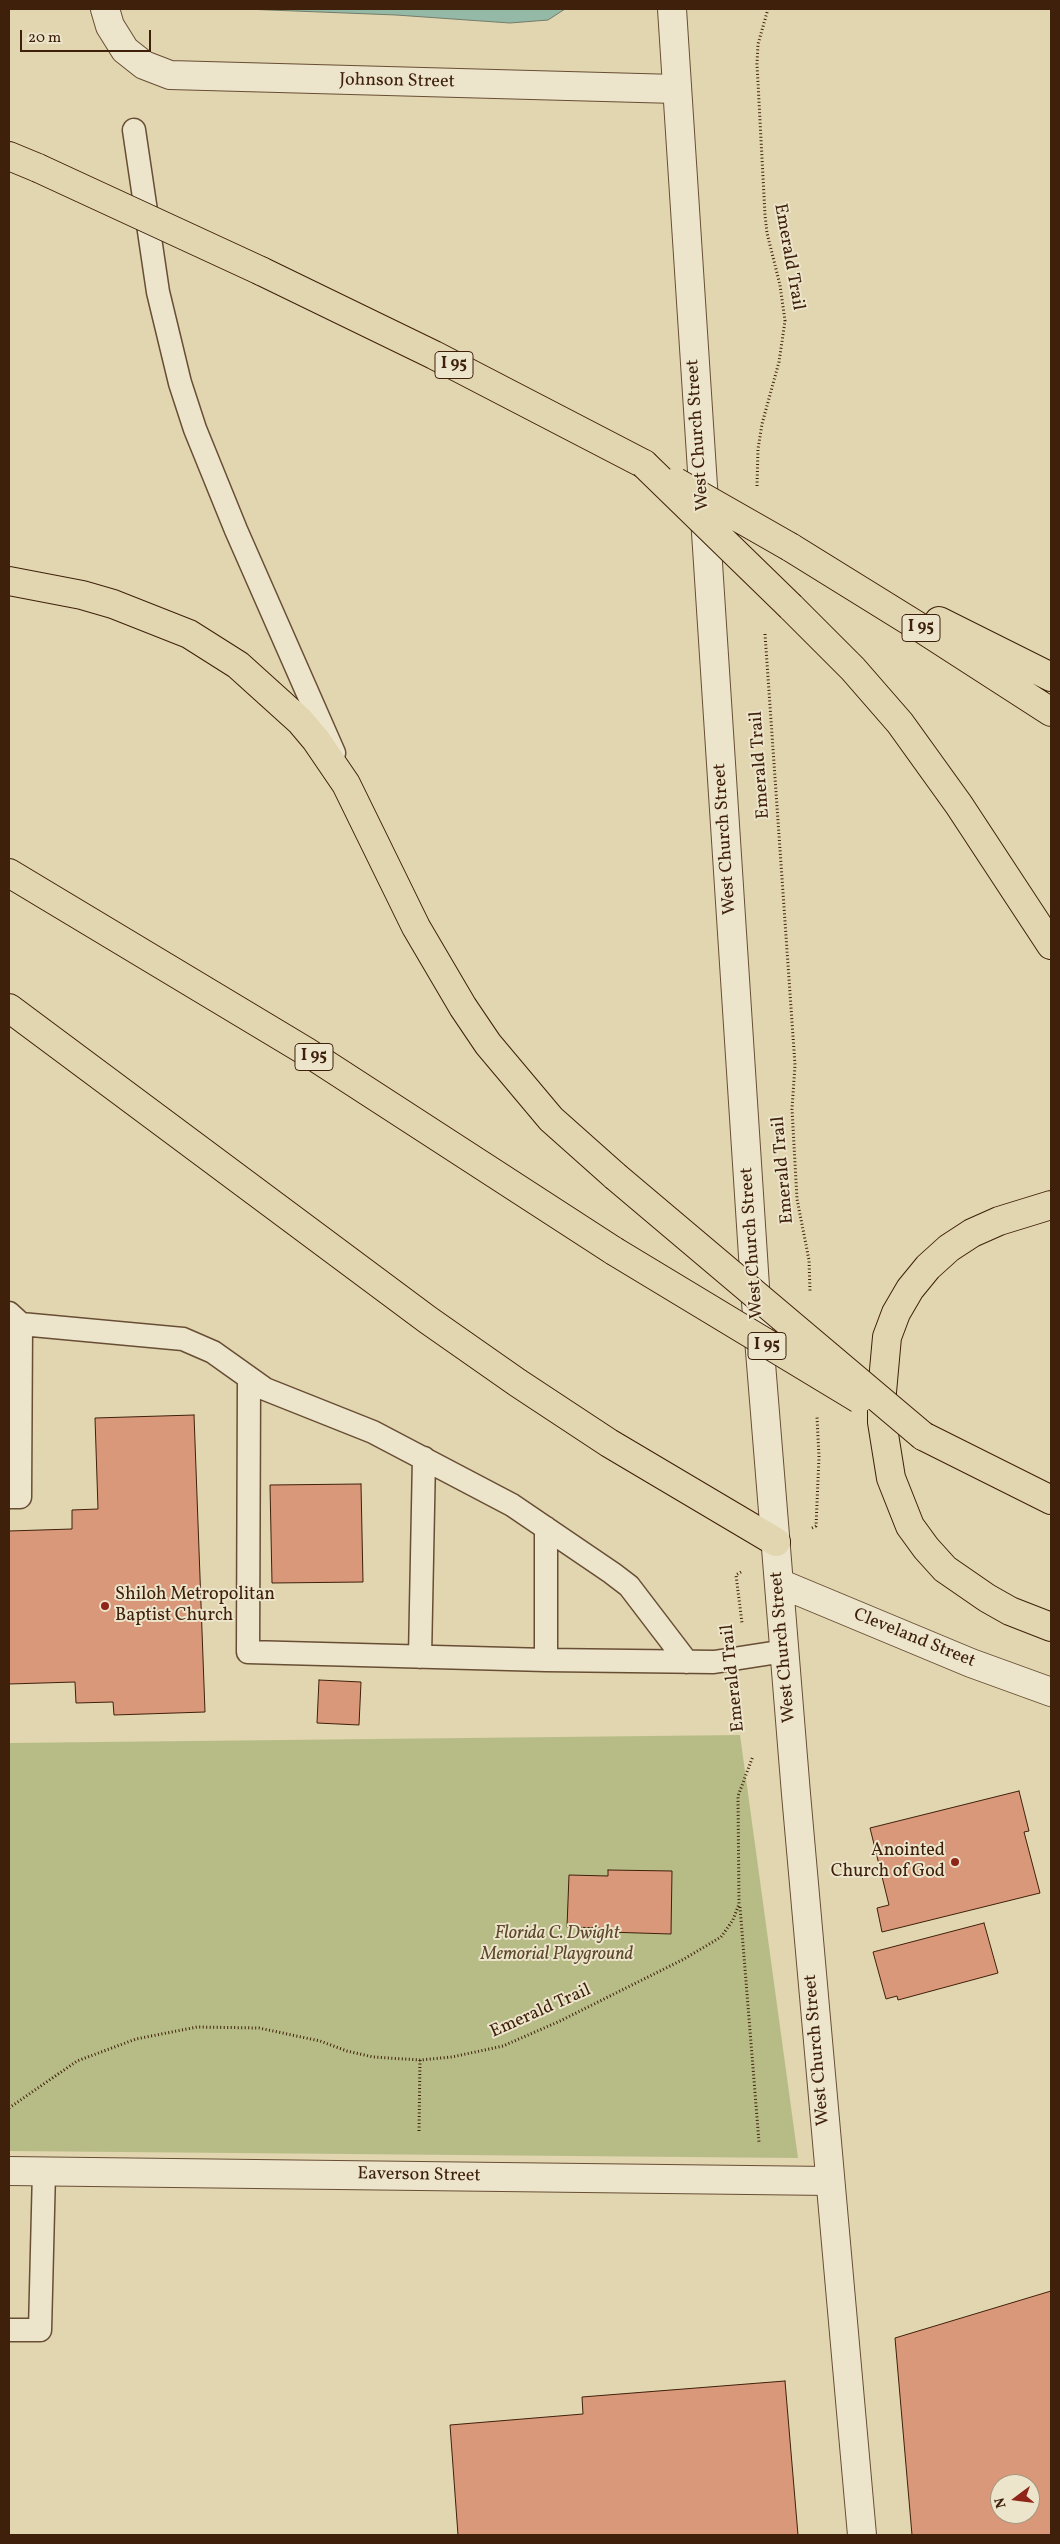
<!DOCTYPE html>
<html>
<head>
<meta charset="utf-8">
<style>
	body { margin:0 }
	#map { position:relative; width:1060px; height:2544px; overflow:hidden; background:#e1d6af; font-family:Vollkorn,serif }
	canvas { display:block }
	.frame { position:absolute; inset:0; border:10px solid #3f200b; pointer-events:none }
	.north { position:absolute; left:990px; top:2474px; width:50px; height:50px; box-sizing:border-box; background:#ece4cb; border:1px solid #a7967e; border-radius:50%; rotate:255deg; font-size:14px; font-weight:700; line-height:20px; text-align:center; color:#3f200b }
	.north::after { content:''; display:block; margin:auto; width:18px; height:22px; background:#8f2418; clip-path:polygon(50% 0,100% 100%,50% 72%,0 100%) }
	.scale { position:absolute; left:20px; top:30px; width:131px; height:22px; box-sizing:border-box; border:2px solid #3f200b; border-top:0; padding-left:6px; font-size:15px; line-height:18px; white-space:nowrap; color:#3f200b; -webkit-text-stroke:4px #ece4cb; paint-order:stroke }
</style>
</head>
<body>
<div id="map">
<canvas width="1060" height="2544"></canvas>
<div class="frame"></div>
<div class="north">N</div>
<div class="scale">20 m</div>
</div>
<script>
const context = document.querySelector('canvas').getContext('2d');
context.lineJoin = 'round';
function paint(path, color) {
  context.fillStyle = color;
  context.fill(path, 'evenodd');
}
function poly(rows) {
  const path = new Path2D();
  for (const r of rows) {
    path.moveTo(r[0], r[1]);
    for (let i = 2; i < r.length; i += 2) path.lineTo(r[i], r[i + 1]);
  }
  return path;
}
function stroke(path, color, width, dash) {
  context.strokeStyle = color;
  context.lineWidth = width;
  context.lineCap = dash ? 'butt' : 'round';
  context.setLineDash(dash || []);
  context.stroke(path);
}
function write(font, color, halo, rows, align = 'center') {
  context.font = font + ' Vollkorn,serif';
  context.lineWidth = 4;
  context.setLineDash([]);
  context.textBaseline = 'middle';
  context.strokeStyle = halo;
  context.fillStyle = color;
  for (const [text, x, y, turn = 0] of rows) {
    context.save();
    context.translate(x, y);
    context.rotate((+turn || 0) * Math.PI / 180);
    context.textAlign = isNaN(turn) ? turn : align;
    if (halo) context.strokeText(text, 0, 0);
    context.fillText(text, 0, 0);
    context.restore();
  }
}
const green = poly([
	[740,1735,798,2158,9,2151,9,1743]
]);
const water = poly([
	[244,9,565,9,548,20,510,23,396,15,244,9]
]);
const building = poly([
	[194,1415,205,1712,114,1715,113,1702,76,1703,75,1682,9,1684,9,1531,72,1529,72,1510,98,1509,95,1418,194,1415],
	[361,1484,363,1582,272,1583,270,1485,361,1484],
	[319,1680,361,1682,359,1725,317,1723,319,1680],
	[1019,1791,1029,1831,1024,1832,1040,1893,882,1932,877,1908,889,1905,870,1828,1019,1791],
	[608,1870,672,1871,671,1934,607,1932,606,1928,567,1927,569,1875,608,1876,608,1870],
	[984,1923,998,1973,898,2000,897,1996,886,1999,873,1952,984,1923],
	[1051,2291,1051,2535,912,2535,895,2338,1051,2291],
	[1000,2484,1030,2484,1030,2514,1000,2514,1000,2484],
	[785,2381,798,2535,458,2535,450,2425,583,2414,582,2397,785,2381]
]);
const path = poly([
	[757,486,758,449,762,424,779,362,785,321,780,285,767,233,765,215,757,64,758,44,768,9],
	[765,634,795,1065,792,1109,797,1199,809,1260,810,1291],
	[812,1528,816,1526,819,1457,817,1417],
	[741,1572,736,1575,742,1623],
	[740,1907,759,2142],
	[9,2108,77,2061,136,2039,197,2027,259,2028,320,2041,347,2051,373,2057,420,2060,452,2057,503,2046,560,2021,684,1959,721,1937,733,1920,739,1904,738,1796,753,1756],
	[419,2131,420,2060]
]);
const service = poly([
	[134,130,158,292,180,383,195,429,236,530,334,753],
	[9,1313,21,1324,183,1339,213,1352,265,1389,373,1432,512,1505,612,1573,629,1586,687,1662],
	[249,1380,248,1652,546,1660,714,1662,785,1651],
	[9,1497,20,1497,21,1324],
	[420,1657,424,1458],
	[546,1660,546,1528],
	[9,2330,40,2330,44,2171]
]);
const minor = poly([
	[105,9,110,26,125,50,144,65,170,75,676,89],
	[9,2171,830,2181]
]);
const tertiary = poly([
	[672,9,756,1302,796,1794,862,2535],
	[779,1583,971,1663,1051,1692]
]);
const motorway = poly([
	[9,156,38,168],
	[261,271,434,355,644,464],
	[790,547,924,630,1051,712],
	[9,581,82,595,113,604,189,634,238,665,300,721,316,740,346,784,416,927,463,1007,488,1044,551,1119,615,1176],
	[791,607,853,669,900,723,959,805,1051,945],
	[939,621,1051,677],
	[9,873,307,1052,614,1251],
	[9,1008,428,1320,518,1383,609,1443,776,1542],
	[1051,1205,999,1221,972,1233,949,1248,928,1267,910,1289,896,1313,887,1337,882,1392,882,1422,891,1478,910,1526,926,1548,945,1569,987,1598,1010,1611,1051,1627],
	[923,1436,1051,1500]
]);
const motorwayBridge = poly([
	[38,168,261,271],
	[644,464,791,607],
	[676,482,790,547],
	[615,1176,923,1436],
	[614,1251,859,1399]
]);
const markers = [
	[105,1606,5,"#8f2418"],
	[955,1862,5,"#8f2418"]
];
const shields = [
	[454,365,38],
	[921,628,38],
	[314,1057,38],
	[767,1346,38]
];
const shieldNames = [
	["I 95",454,365],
	["I 95",921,628],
	["I 95",314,1057],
	["I 95",767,1346]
];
const streetNames = [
	["Johnson Street",397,82,1],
	["Emerald Trail",788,257,80],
	["West Church Street",699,435,-94],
	["Emerald Trail",761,765,-94],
	["West Church Street",726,839,-94],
	["Emerald Trail",784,1170,-95],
	["West Church Street",753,1243,-94],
	["Cleveland Street",914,1639,22],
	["West Church Street",784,1647,-95],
	["Emerald Trail",734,1678,-96],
	["Emerald Trail",541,2012,-24],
	["West Church Street",818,2050,-95],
	["Eaverson Street",419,2176,1]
];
const poiNames = [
	["Shiloh Metropolitan",115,1596],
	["Baptist Church",115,1617],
	["Anointed",945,1852,"right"],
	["Church of God",945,1873,"right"]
];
const parkNames = [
	["Florida C. Dwight",557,1935],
	["Memorial Playground",557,1956]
];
paint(green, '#b7bc87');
paint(water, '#95b9a7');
stroke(water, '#737c69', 1);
paint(building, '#d99879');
stroke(building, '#3f200b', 1);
stroke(service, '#684e34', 25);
stroke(minor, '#684e34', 30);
stroke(tertiary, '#684e34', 30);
stroke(motorway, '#3f200b', 30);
stroke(path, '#3f200b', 3, [1, 2.5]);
stroke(service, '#ece4cb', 22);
stroke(minor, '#ece4cb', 28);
stroke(tertiary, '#ece4cb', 28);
stroke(motorway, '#e1d6af', 28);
stroke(motorwayBridge, '#3f200b', 30, []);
stroke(motorwayBridge, '#e1d6af', 28);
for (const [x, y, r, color] of markers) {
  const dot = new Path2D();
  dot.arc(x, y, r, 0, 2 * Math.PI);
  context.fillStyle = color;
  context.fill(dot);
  stroke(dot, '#ece4cb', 2);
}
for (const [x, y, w] of shields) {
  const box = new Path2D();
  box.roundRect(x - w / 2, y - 13.5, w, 27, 4);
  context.fillStyle = '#ece4cb';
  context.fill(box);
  stroke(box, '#3f200b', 1);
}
write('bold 16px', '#3f200b', null, shieldNames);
write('18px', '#3f200b', '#ece4cb', streetNames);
write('18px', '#3f200b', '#ece4cb', poiNames, 'left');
write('italic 18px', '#5d472a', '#ece4cb', parkNames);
</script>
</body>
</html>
